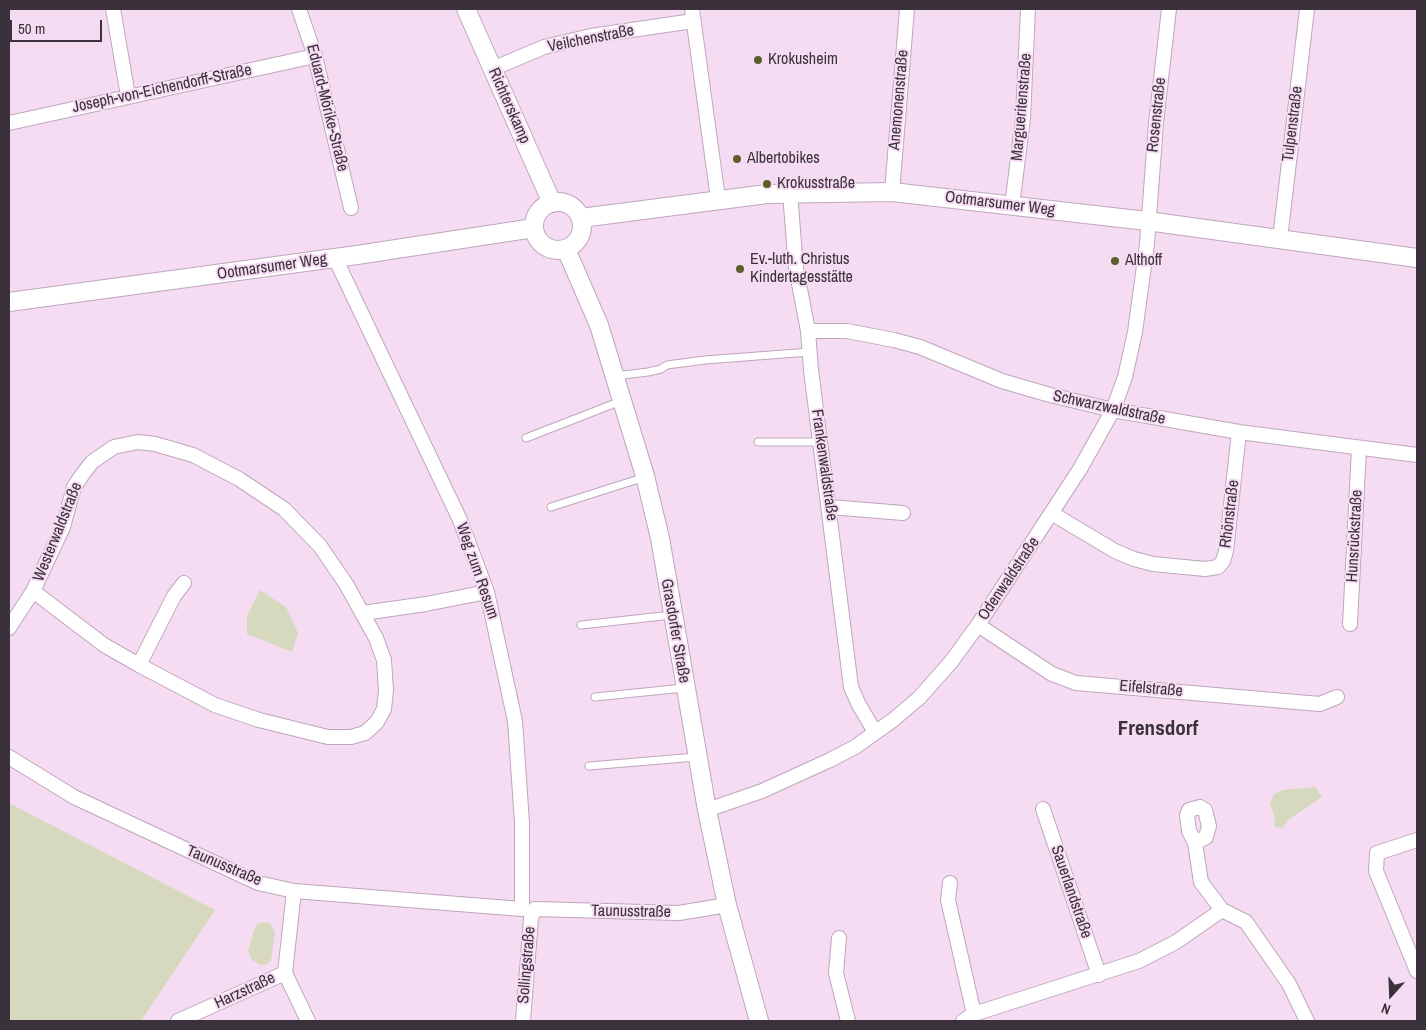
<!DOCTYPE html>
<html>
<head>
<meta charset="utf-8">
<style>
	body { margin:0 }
	#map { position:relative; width:1426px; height:1030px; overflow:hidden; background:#f5dcf2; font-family:"Archivo Narrow",sans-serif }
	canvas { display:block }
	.frame { position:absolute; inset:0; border:10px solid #3a313a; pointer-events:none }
	.north { position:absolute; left:1366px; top:970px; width:50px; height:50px; -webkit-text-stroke:4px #f5dcf2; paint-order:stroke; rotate:200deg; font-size:14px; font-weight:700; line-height:20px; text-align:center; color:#3a313a }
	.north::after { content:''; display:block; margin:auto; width:18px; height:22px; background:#3a313a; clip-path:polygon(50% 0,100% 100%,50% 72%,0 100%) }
	.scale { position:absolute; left:10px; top:20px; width:92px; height:22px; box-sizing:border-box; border:2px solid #3a313a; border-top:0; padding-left:6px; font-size:15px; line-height:18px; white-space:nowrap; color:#3a313a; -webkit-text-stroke:4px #f5dcf2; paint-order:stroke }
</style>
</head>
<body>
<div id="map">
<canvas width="1426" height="1030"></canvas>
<div class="frame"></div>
<div class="north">N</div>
<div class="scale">50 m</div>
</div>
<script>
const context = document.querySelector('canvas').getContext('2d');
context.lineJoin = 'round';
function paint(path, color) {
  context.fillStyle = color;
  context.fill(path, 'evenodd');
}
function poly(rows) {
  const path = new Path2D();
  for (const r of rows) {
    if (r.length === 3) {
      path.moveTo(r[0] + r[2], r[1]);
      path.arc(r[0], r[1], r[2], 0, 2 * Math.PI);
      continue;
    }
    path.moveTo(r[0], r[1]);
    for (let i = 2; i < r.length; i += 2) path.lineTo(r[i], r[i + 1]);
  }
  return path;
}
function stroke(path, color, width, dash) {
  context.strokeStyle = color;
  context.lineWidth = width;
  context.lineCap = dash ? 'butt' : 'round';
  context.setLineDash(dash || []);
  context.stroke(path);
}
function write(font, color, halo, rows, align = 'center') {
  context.font = font + ' "Archivo Narrow",sans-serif';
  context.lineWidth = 4;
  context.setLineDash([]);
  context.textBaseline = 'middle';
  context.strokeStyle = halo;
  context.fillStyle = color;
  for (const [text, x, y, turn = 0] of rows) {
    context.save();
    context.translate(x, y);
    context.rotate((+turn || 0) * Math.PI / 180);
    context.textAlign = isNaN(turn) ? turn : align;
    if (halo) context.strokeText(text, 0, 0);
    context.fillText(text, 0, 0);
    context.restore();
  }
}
const green = poly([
	[260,590,286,607,298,633,292,652,247,634,247,616],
	[1315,787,1322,797,1288,820,1283,828,1275,827,1274,815,1270,805,1274,794,1283,790],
	[9,803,215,910,141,1021,9,1021],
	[264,922,270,923,275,932,271,960,267,964,261,965,252,960,248,951,254,930,258,924]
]);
const service = poly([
	[615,376,648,372,661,369,667,365,705,360,810,352],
	[526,438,621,401],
	[758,442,821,442],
	[551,507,645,477],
	[581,625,672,615],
	[595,697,684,688],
	[589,766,696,757]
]);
const minor = poly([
	[113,9,128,96],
	[299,9,315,56,351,208],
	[692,9,718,199],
	[492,69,544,47,591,36,693,21],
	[9,123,315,56],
	[892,192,907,9],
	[790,193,796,268,808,331,811,370,851,687,859,705,875,732],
	[1012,206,1023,118,1028,9],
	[1280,239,1307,9],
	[808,331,847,331,894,340,920,347,1002,381,1050,395,1113,410,1239,432,1417,455],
	[830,507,903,513],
	[1053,514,1115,551,1134,559,1153,564,1205,569,1218,567,1223,561,1226,551,1239,432],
	[363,613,426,604,487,592],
	[1350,624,1359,448],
	[978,625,1052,674,1076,683,1320,704,1337,697],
	[9,628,33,591,63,527,74,487,82,475,92,462,114,447,138,442,155,444,193,455,239,479,284,509,320,546,346,584,376,638,384,660,386,691,384,709,377,722,365,733,351,737,328,737,259,720,215,705,139,665,104,645,33,591],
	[139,665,174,596,184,583],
	[9,757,74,797,258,883,294,891,522,909,522,823,515,721,487,592,460,520,335,258],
	[1043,809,1099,975],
	[707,810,762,791,830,760,855,747,893,720,919,698,951,662,978,625,1080,469,1113,410,1125,377,1135,332,1147,244,1156,123,1169,9],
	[1417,840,1377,853,1376,871,1417,971],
	[1195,843,1189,831,1187,815,1189,810,1200,807,1205,810,1209,826,1206,837,1195,843,1201,882,1222,910,1246,922,1289,984,1307,1021],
	[950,883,948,900,974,1014],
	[294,891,285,973,308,1021],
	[839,938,836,973,848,1021],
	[178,1021,285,973],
	[523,1021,531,918,535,909,679,913,727,905],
	[963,1021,974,1014,1139,961,1176,942,1222,910]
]);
const tertiary = poly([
	[466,9,552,203],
	[558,226,24],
	[581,218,767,194,892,192,1147,221,1417,258],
	[566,249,599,325,645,476,660,538,707,810,727,905,759,1021],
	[9,302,357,255,534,228]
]);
const markers = [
	[758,60,5,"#5b5d2a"],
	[737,159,5,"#5b5d2a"],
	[767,184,5,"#5b5d2a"],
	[1115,261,5,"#5b5d2a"],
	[740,269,5,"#5b5d2a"]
];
const streetNames = [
	["Veilchenstraße",591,39,-11],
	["Joseph-von-Eichendorff-Straße",162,89,-12],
	["Anemonenstraße",899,100,-85],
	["Richterskamp",509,106,66],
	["Margueritenstraße",1022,107,-85],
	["Eduard-Mörike-Straße",327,108,76],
	["Rosenstraße",1157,115,-84],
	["Tulpenstraße",1293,124,-83],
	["Ootmarsumer Weg",1000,204,7],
	["Ootmarsumer Weg",272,267,-8],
	["Schwarzwaldstraße",1109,408,12],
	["Frankenwaldstraße",824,465,82],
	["Rhönstraße",1230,514,-83],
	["Westerwaldstraße",58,532,-68],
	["Hunsrückstraße",1355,536,-87],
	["Weg zum Resum",477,571,71],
	["Odenwaldstraße",1009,579,-56],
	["Grasdorfer Straße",675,631,80],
	["Eifelstraße",1151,689,5],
	["Taunusstraße",224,866,23],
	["Sauerlandstraße",1071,892,71],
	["Taunusstraße",631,912,1],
	["Sollingstraße",527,965,-85],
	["Harzstraße",245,991,-25]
];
const poiNames = [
	["Krokusheim",768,60],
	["Albertobikes",747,159],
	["Krokusstraße",777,184],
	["Ev.-luth. Christus",750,260],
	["Kindertagesstätte",750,278],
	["Althoff",1125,261]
];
const districtNames = [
	["Frensdorf",1158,729]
];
paint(green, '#d7d9be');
stroke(service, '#bea6bc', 9);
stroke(minor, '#bea6bc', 16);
stroke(tertiary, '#bea6bc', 20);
stroke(service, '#fff', 7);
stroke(minor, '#fff', 14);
stroke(tertiary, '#fff', 18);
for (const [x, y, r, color] of markers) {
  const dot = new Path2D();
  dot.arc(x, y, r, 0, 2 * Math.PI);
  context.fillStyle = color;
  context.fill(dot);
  stroke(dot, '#f5dcf2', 2);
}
write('16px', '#3a313a', '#f5dcf2', streetNames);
write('16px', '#3a313a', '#f5dcf2', poiNames, 'left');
write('bold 21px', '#3a313a', '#f5dcf2', districtNames);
</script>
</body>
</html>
